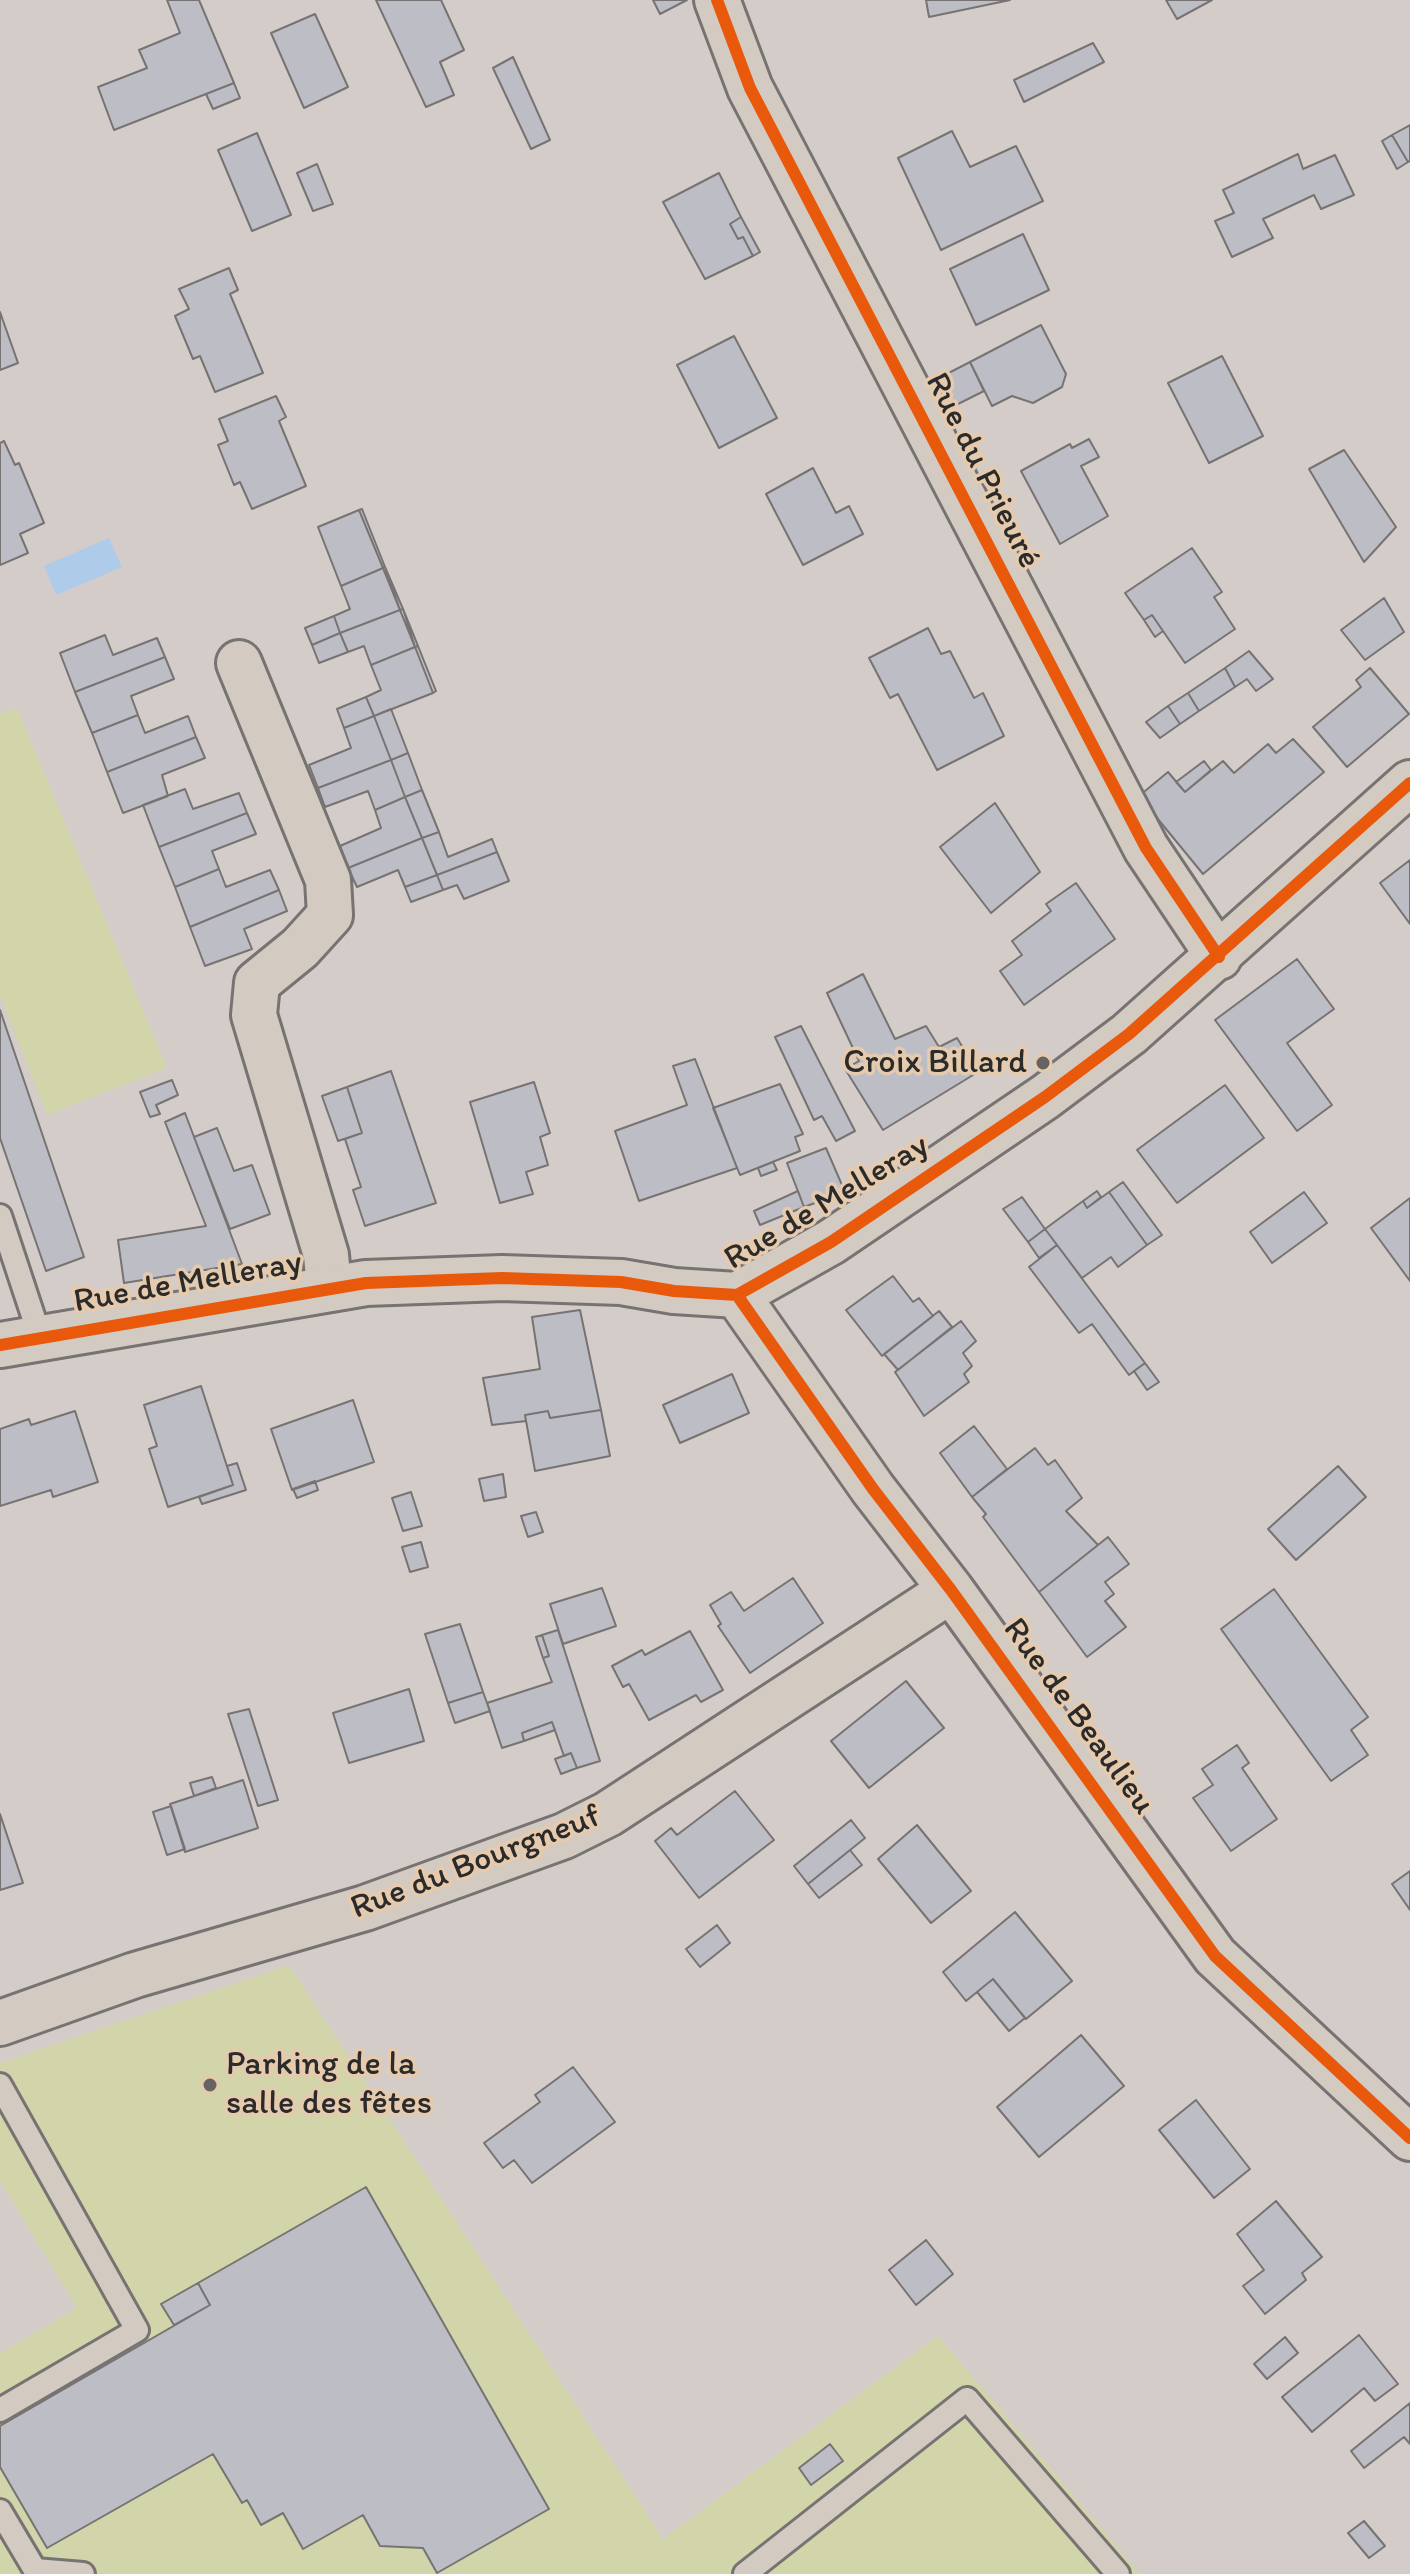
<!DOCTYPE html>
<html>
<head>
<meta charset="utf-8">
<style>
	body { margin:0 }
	canvas { display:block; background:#d4ccc9 }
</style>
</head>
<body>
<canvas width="1410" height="2574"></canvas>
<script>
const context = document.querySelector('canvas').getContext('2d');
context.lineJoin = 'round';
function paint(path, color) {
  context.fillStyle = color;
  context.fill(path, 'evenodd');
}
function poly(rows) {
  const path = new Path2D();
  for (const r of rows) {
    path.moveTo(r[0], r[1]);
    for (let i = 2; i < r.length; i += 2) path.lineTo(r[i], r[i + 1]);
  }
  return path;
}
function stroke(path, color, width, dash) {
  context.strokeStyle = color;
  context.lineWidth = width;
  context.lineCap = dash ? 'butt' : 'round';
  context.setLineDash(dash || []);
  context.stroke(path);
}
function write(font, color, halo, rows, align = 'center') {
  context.font = font + ' Itim,sans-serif';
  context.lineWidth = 7;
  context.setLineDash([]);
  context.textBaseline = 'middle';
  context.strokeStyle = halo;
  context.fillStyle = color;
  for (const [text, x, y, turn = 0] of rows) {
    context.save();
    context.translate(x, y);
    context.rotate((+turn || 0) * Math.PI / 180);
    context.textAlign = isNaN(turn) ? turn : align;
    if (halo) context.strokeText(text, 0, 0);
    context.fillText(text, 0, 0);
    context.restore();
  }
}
const green = poly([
	[17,708,167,1068,47,1115,0,995,0,714],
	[289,1965,663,2539,938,2336,1140,2574,0,2574,0,2353,77,2308,0,2181,0,2063]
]);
const water = poly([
	[109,538,122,567,56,595,44,566]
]);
const building = poly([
	[167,0,199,0,234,83,114,130,98,87,147,68,139,50,180,33,167,0],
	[376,0,441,0,464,50,440,62,454,95,426,107,376,0],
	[653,0,687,0,660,14,653,0],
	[926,0,1010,0,929,17,926,0],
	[1166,0,1212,0,1177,19,1166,0],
	[315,14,348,87,304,108,271,33,315,14],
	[1093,43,1104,62,1024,102,1014,80,1093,43],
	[513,57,550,140,531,149,493,68,513,57],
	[234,83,240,98,213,109,206,94,234,83],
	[1410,125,1410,161,1408,162,1392,135,1410,125],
	[952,131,970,167,1016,146,1043,201,941,250,898,158,952,131],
	[257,133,291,215,252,231,218,150,257,133],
	[1392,135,1408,162,1397,169,1382,141,1392,135],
	[1298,154,1303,169,1335,155,1354,195,1321,209,1314,195,1263,219,1273,238,1232,257,1215,221,1234,213,1223,190,1298,154],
	[317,164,333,204,313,211,297,173,317,164],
	[719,173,741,217,730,224,738,239,743,237,753,256,705,279,663,202,719,173],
	[741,217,760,252,753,256,743,237,738,239,730,224,741,217],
	[1023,234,1049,290,976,325,950,269,1023,234],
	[229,268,238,290,230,294,263,373,215,392,200,356,193,359,175,316,189,309,179,289,229,268],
	[0,312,18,363,0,370,0,312],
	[1041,325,1066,374,1062,387,1033,403,1012,396,992,406,970,362,1041,325],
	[734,336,777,418,719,448,677,365,734,336],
	[1222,356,1263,436,1209,463,1168,383,1222,356],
	[970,362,984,391,950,408,935,380,970,362],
	[276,396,286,417,279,421,306,486,252,509,240,482,234,485,218,445,228,441,219,419,276,396],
	[1089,439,1099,457,1081,466,1108,516,1060,544,1021,471,1070,444,1072,448,1089,439],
	[4,441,15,465,19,463,44,523,20,534,28,553,0,565,0,443,4,441],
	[1344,450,1396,527,1364,562,1309,469,1344,450],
	[813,468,836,513,849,506,863,534,803,565,766,494,813,468],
	[362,509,385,567,383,568,359,510,362,509],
	[359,510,383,568,341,586,318,527,359,510],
	[1192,548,1222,592,1214,597,1235,629,1185,663,1152,615,1144,620,1125,593,1192,548],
	[385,567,403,609,400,610,385,567],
	[383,568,400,610,340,633,334,616,350,609,341,586,383,568],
	[1384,598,1404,632,1365,660,1341,630,1384,598],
	[403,609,418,646,415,647,403,609],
	[400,610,415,647,371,665,364,646,348,652,340,633,400,610],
	[1152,615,1163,631,1155,637,1144,620,1152,615],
	[334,616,340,633,312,645,305,628,334,616],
	[928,628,941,654,950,651,974,698,983,693,1004,736,937,770,898,694,890,698,869,658,928,628],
	[340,633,348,652,319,663,312,645,340,633],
	[105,635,113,655,157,638,165,657,75,692,60,653,105,635],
	[418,646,436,691,433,693,415,647,418,646],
	[415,647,433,693,374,716,366,697,381,690,371,665,415,647],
	[1249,651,1273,679,1256,691,1247,679,1235,687,1225,668,1249,651],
	[165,657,174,679,131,696,138,715,92,733,75,692,165,657],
	[1225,668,1235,687,1199,711,1188,693,1225,668],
	[1370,668,1409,714,1347,767,1313,727,1361,687,1356,680,1370,668],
	[1188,693,1199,711,1180,724,1168,706,1188,693],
	[366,697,374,716,344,728,337,709,366,697],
	[1168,706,1180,724,1160,738,1146,722,1168,706],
	[391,709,408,753,391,760,374,716,391,709],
	[138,715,145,733,188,716,196,737,107,772,92,733,138,715],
	[374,716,391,760,318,788,309,765,351,748,344,728,374,716],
	[196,737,205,758,162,775,168,796,123,813,107,772,196,737],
	[1293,739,1324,772,1203,874,1139,796,1168,772,1185,792,1223,761,1234,773,1268,744,1276,753,1293,739],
	[408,753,422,790,405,797,391,760,408,753],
	[391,760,405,797,375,810,368,791,325,807,318,788,391,760],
	[1204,761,1211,770,1185,792,1176,782,1204,761],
	[185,789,193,809,239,793,247,813,159,847,143,805,185,789],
	[422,790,439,832,422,838,405,797,422,790],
	[405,797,422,838,348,868,340,846,381,828,375,810,405,797],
	[995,803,1040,872,991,913,940,847,995,803],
	[247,813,256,834,212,851,219,869,175,887,159,847,247,813],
	[439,832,448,857,492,839,497,852,437,875,422,838,439,832],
	[422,838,437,875,405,887,398,870,357,887,348,868,422,838],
	[497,852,509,881,464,899,457,885,443,890,437,875,497,852],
	[1410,860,1410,924,1380,883,1410,860],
	[219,869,226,887,270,870,279,890,190,927,175,887,219,869],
	[437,875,443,890,411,902,405,887,437,875],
	[1076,883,1115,939,1024,1005,1000,971,1022,955,1012,941,1051,911,1046,904,1076,883],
	[279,890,287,911,244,929,252,949,205,966,190,927,279,890],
	[1297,959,1334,1009,1287,1043,1332,1105,1297,1131,1215,1020,1297,959],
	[863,974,895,1039,926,1026,939,1047,957,1038,978,1072,883,1130,845,1069,859,1061,827,993,863,974],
	[0,1010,84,1257,46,1271,0,1138,0,1010],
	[801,1026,855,1131,836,1141,822,1116,814,1120,775,1037,801,1026],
	[695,1059,737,1168,639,1201,615,1131,687,1105,673,1066,695,1059],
	[391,1071,436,1203,365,1226,353,1190,361,1187,345,1139,362,1133,347,1087,391,1071],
	[172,1080,178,1095,156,1105,160,1114,150,1117,140,1092,172,1080],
	[534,1082,550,1133,540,1137,548,1165,526,1172,533,1194,500,1203,470,1102,534,1082],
	[780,1084,803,1134,795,1137,800,1151,740,1175,713,1108,780,1084],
	[1225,1085,1264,1138,1177,1203,1137,1150,1225,1085],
	[347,1087,362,1133,338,1141,322,1096,347,1087],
	[185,1113,242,1264,124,1283,118,1240,206,1226,165,1122,185,1113],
	[217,1128,234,1171,252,1165,270,1214,230,1229,194,1137,217,1128],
	[826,1148,845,1192,804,1207,787,1163,826,1148],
	[773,1162,777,1170,761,1176,758,1168,773,1162],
	[1123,1182,1162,1235,1147,1245,1109,1192,1123,1182],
	[798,1191,804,1207,760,1225,754,1211,798,1191],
	[1097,1191,1101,1197,1087,1208,1083,1201,1097,1191],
	[1109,1192,1147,1245,1118,1267,1111,1257,1082,1278,1045,1229,1083,1201,1087,1208,1109,1192],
	[1304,1192,1327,1223,1272,1263,1250,1232,1304,1192],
	[1022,1197,1045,1229,1028,1242,1003,1209,1022,1197],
	[1410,1198,1410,1281,1371,1228,1410,1198],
	[1045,1229,1057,1245,1039,1258,1028,1242,1045,1229],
	[1057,1245,1145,1363,1129,1375,1092,1324,1079,1333,1029,1267,1057,1245],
	[893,1276,913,1302,919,1298,933,1316,882,1356,846,1310,893,1276],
	[580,1310,601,1410,550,1418,548,1411,525,1415,526,1421,492,1425,483,1378,540,1369,532,1317,580,1310],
	[939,1311,952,1327,898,1370,884,1354,939,1311],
	[961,1321,976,1341,963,1353,972,1366,964,1374,969,1382,924,1416,895,1372,961,1321],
	[1145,1363,1159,1382,1147,1390,1134,1371,1145,1363],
	[732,1374,749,1413,680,1443,663,1405,732,1374],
	[201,1386,233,1485,168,1507,149,1449,157,1446,144,1405,201,1386],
	[353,1400,374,1462,292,1490,271,1429,353,1400],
	[601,1410,610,1456,535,1471,525,1415,548,1411,550,1418,601,1410],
	[75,1411,98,1482,53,1497,51,1490,0,1506,0,1429,29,1419,31,1425,75,1411],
	[974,1426,1007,1469,972,1497,940,1453,974,1426],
	[1035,1448,1048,1465,1055,1460,1082,1498,1066,1511,1098,1545,1039,1592,983,1517,986,1514,972,1497,1035,1448],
	[237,1463,246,1490,202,1504,199,1497,233,1485,227,1466,237,1463],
	[1338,1466,1366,1497,1296,1560,1268,1529,1338,1466],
	[503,1474,506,1497,484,1501,479,1479,503,1474],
	[315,1481,318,1490,297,1498,293,1489,315,1481],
	[411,1492,422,1526,403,1531,392,1498,411,1492],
	[536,1512,543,1532,528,1537,521,1516,536,1512],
	[1108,1537,1129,1564,1105,1582,1114,1594,1105,1601,1126,1627,1087,1657,1039,1592,1108,1537],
	[421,1542,428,1567,410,1572,402,1547,421,1542],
	[793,1578,823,1623,750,1673,718,1626,721,1624,710,1605,731,1592,744,1611,793,1578],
	[602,1588,616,1626,563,1644,550,1604,602,1588],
	[1274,1589,1368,1717,1351,1730,1368,1755,1331,1781,1221,1629,1274,1589],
	[460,1624,483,1692,448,1703,425,1634,460,1624],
	[558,1630,600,1761,577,1768,571,1753,564,1756,552,1722,522,1733,524,1741,502,1748,487,1703,552,1682,543,1658,549,1656,542,1635,558,1630],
	[690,1631,723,1690,701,1702,696,1695,649,1720,629,1684,623,1687,612,1666,642,1650,645,1655,690,1631],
	[542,1635,549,1656,543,1658,536,1637,542,1635],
	[906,1681,944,1728,869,1788,831,1741,906,1681],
	[409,1689,424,1741,349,1763,333,1713,409,1689],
	[483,1692,490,1711,455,1723,448,1703,483,1692],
	[249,1709,278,1800,258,1806,228,1714,249,1709],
	[552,1722,555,1730,524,1741,522,1733,552,1722],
	[1237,1745,1249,1763,1242,1768,1277,1819,1231,1851,1193,1798,1213,1785,1202,1769,1237,1745],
	[571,1753,577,1768,561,1774,555,1759,571,1753],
	[212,1777,216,1788,194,1796,190,1783,212,1777],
	[243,1780,258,1828,185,1852,170,1804,243,1780],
	[735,1791,774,1840,699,1898,655,1841,671,1828,677,1835,735,1791],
	[171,1806,185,1849,167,1855,153,1812,171,1806],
	[0,1814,23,1883,0,1890,0,1814],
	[851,1820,865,1838,808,1884,794,1866,851,1820],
	[917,1825,971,1891,931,1923,878,1859,917,1825],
	[850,1850,862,1865,819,1898,808,1884,850,1850],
	[1410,1871,1410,1910,1392,1884,1410,1871],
	[1015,1912,1072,1981,1026,2019,993,1979,966,2001,943,1972,1015,1912],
	[717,1925,730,1943,700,1967,686,1949,717,1925],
	[993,1979,1025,2018,1009,2031,977,1992,993,1979],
	[1081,2035,1124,2086,1039,2157,997,2107,1081,2035],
	[573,2067,615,2122,532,2183,514,2160,503,2168,484,2143,540,2102,535,2095,573,2067],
	[1196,2100,1250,2169,1214,2198,1159,2130,1196,2100],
	[366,2187,549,2509,437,2573,423,2548,380,2546,363,2515,303,2549,283,2513,261,2525,247,2500,242,2503,213,2454,47,2548,0,2467,0,2426,210,2305,198,2283,366,2187],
	[1276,2201,1322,2257,1302,2273,1306,2280,1265,2314,1243,2286,1264,2270,1237,2234,1276,2201],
	[926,2240,953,2274,916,2305,889,2270,926,2240],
	[198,2283,210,2305,174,2325,161,2304,198,2283],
	[1359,2335,1398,2384,1375,2401,1364,2388,1312,2432,1282,2397,1359,2335],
	[1285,2337,1298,2353,1267,2379,1254,2364,1285,2337],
	[1410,2403,1410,2444,1404,2437,1364,2468,1351,2451,1410,2403],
	[830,2444,843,2461,811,2485,799,2468,830,2444],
	[1364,2521,1385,2546,1369,2558,1348,2533,1364,2521]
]);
const service = poly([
	[0,1216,40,1337],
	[0,2085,137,2330,0,2410],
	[0,2511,35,2570,83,2574],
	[745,2574,967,2399,1118,2574]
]);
const minor = poly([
	[717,0,750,88,1146,848,1219,957],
	[239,663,328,880,330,915,300,948,257,983,254,1015,326,1255,329,1287]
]);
const tertiary = poly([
	[737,1295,873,1489,951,1590,1215,1956,1410,2138],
	[0,1345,366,1283,502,1278,621,1282,674,1291,737,1295,831,1242,1045,1097,1129,1034,1410,783],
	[0,2023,135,1975,365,1908,564,1836,608,1814,951,1590]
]);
const cycleway = poly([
	[717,0,750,88,1146,848,1219,957],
	[737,1295,873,1489,951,1590,1215,1956,1410,2138],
	[0,1345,366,1283,502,1278,621,1282,674,1291,737,1295,831,1242,1045,1097,1129,1034,1410,783]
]);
const markers = [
	[1043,1063,8,"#666362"],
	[210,2085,8,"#666362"]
];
const streetNames = [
	["Rue du Prieuré",982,471,63],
	["Rue de Melleray",827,1203,-31],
	["Rue de Melleray",188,1283,-10],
	["Rue de Beaulieu",1078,1717,54],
	["Rue du Bourgneuf",476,1863,-21]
];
const poiNames = [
	["Croix Billard",1027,1063],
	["Parking de la",226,2065,"left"],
	["salle des fêtes",226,2104,"left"]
];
paint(green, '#d1d5a9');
paint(water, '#aecbea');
paint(building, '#bdbec5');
stroke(building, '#777372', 2);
stroke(service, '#777372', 28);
stroke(minor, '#777372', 50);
stroke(tertiary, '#777372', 50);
stroke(service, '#d3cac1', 22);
stroke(minor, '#d3cac1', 44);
stroke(tertiary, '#d3cac1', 44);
stroke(cycleway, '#e8590c', 12);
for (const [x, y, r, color] of markers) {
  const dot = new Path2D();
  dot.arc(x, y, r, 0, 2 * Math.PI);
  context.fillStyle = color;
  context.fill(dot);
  stroke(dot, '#e6caad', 3);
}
write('34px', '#2b2b2b', '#e6caad', streetNames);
write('34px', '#2b2b2b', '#e6caad', poiNames, 'right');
</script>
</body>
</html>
